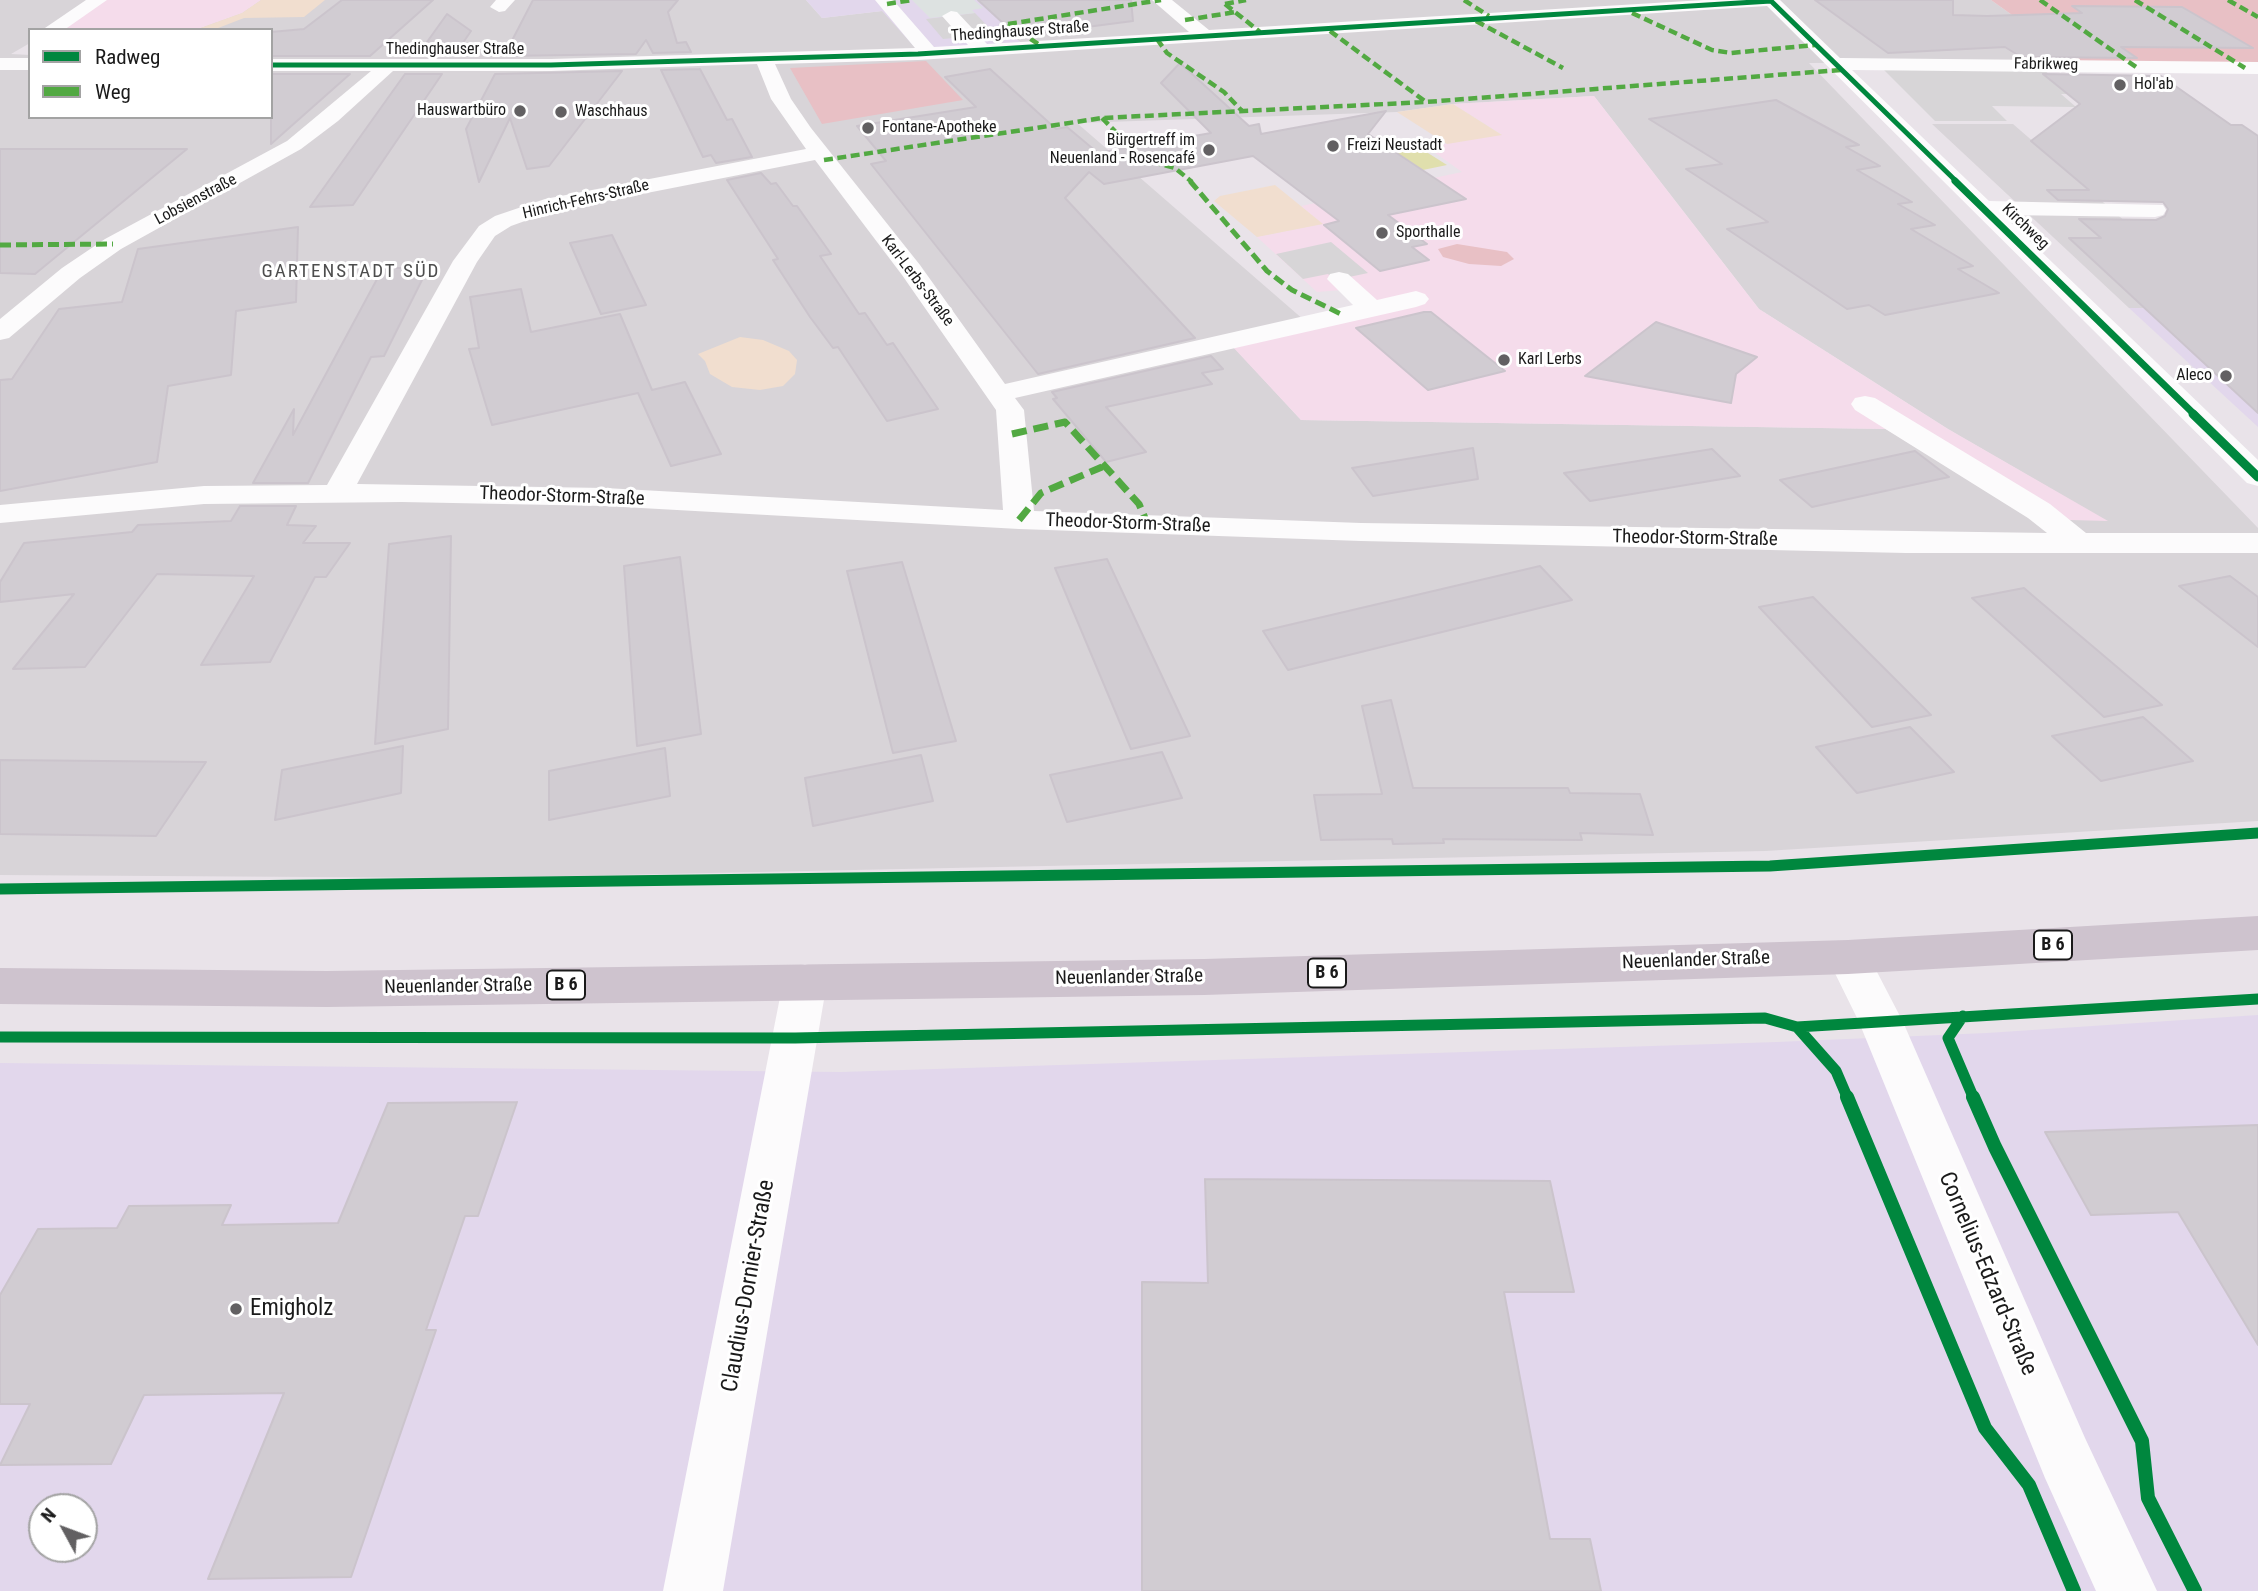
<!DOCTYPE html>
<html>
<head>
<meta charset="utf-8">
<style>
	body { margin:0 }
	#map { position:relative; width:2258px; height:1591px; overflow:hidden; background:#e9e3e9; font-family:"Roboto Condensed",sans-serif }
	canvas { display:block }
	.legend { position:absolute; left:28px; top:28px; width:245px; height:91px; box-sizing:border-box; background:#fff; border:2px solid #a3a3a3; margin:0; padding:9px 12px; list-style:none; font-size:21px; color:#1a1a1a }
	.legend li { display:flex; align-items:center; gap:14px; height:35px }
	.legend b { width:35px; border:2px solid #a3a3a3 }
	.north { position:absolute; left:28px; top:1493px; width:70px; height:70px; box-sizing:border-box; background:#fff; border:2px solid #a3a3a3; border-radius:50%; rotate:311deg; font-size:19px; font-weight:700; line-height:28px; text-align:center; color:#1a1a1a }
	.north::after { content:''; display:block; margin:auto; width:24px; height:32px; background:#626062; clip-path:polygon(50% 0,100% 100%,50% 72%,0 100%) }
</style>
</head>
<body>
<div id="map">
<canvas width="2258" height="1591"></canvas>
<ul class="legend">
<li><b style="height:9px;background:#00873e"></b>Radweg</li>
<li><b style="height:9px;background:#52a942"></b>Weg</li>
</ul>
<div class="north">N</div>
</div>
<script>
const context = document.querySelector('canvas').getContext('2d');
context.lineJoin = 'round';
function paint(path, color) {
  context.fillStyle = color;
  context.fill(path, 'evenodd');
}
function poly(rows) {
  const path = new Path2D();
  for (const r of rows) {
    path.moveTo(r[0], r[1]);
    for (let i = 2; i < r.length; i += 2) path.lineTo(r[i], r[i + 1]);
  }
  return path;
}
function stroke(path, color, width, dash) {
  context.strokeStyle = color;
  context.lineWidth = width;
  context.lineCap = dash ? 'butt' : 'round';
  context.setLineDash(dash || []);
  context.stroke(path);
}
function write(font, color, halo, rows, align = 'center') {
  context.font = font + ' "Roboto Condensed",sans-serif';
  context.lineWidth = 6;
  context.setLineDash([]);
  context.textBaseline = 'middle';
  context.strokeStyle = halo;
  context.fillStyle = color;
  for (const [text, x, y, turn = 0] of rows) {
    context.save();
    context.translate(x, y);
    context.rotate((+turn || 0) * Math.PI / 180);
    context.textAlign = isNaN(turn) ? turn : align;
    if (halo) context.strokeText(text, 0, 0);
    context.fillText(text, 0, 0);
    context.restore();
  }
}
const residential = poly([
	[0,0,101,0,52,30,30,30,30,43,11,54,30,55,30,117,271,117,271,30,195,30,242,13,261,0,806,0,822,18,882,11,1024,45,997,24,1023,0,1991,0,2078,62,1809,63,2258,528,2258,821,1765,851,471,878,0,875],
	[1594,96,1759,309,1948,429,2106,521,1886,429,1301,420,1232,345,1312,327,1077,123,1397,112,1453,104],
	[1932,124,2013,124,2225,308,2129,308]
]);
const commercial = poly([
	[806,0,1023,0,1045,17,998,24,1025,46,919,52,882,11,822,18],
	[2129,308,2258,309,2258,427],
	[2258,1015,2258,1591,0,1591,0,1063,841,1072,1777,1042,1987,1033],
	[42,1507,84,1507,84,1549,42,1549]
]);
const education = poly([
	[101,0,261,0,242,13,195,30,52,30],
	[1594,96,1759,309,1948,429,2108,521,2033,519,1886,429,1301,420,1231,345,1368,314,1342,290,1317,292,1257,237,1322,224,1301,206,1462,172,1427,147,1501,134,1453,104]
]);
const grass = poly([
	[1991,0,2258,0,2258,64,2078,62],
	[926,61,963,100,822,124,790,68],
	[1457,244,1507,252,1514,259,1501,266,1469,264,1443,257,1438,249]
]);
const park = poly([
	[261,0,325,0,304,17,244,18,213,30,195,30,242,13],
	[1453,104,1502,135,1447,144,1397,112],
	[1275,185,1323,224,1257,237,1214,201,1220,196],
	[740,337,763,340,789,351,797,360,795,374,783,386,760,390,732,387,710,374,705,361,698,354]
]);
const pitch = poly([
	[1420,148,1447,165,1389,177,1362,159]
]);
const parking = poly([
	[975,13,995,34,943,39,926,19],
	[1883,69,2044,70,2073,94,2061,94,2076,107,1992,106,2007,121,1935,121],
	[1331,242,1368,273,1335,280,1328,274,1303,279,1276,254]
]);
const plaza = poly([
	[912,0,974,0,983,8,972,10,975,13,930,18]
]);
const building = poly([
	[342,0,433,0,370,56,271,56,271,32,304,29,342,0],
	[533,0,678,0,668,12,677,43,686,42,691,52,653,53,646,40,636,54,504,56,533,0],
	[978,0,1131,0,1133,21,1017,36,978,0],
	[1815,0,1953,0,1953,15,1987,16,2082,13,2072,6,2182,7,2253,48,2121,47,2137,58,2021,57,2005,47,1888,53,1815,0],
	[447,14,471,31,454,56,417,56,447,14],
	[1180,63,1249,126,1259,124,1261,134,1386,111,1368,134,1466,199,1388,215,1427,244,1412,247,1429,260,1380,271,1324,225,1339,221,1253,156,1104,184,1089,172,1065,198,1195,338,1038,374,871,164,886,161,857,126,976,107,945,77,990,69,1056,129,1067,127,1098,153,1211,133,1161,83,1180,63],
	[700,69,727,120,732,119,752,157,716,163,711,155,703,157,661,70,700,69],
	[622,71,549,166,527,169,510,118,479,182,466,129,495,74,622,71],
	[271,74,350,74,271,144,271,74],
	[405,74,442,74,353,205,310,207,405,74],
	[2043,74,2161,76,2231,125,2242,125,2258,136,2258,413,2069,238,2101,238,2079,219,2156,220,2165,216,2168,209,2163,202,2058,200,2047,190,2089,190,2031,141,2080,104,2043,74],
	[1776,100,1859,145,1846,147,1880,166,1857,170,1912,202,1898,204,1935,225,1911,229,1973,266,1958,269,1999,293,1885,315,1869,305,1847,309,1727,229,1768,222,1686,169,1722,164,1649,119,1776,100],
	[0,149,187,149,35,274,0,273,0,149],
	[761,173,771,184,776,183,793,206,797,206,831,254,820,256,859,314,865,313,887,345,893,343,938,409,887,421,838,347,833,348,810,317,773,260,778,259,727,180,761,173],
	[298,227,296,302,236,311,231,375,168,386,157,462,0,491,0,380,12,379,59,309,122,302,138,249,298,227],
	[612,235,646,305,601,314,570,243,612,235],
	[383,268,428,268,384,356,371,357,308,483,253,483,294,409,293,435,383,268],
	[521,289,531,332,620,314,652,390,685,382,721,454,671,466,638,393,492,425,469,349,479,348,470,297,521,289],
	[1424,312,1431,312,1505,371,1428,390,1356,328,1424,312],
	[1656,322,1757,357,1736,374,1731,403,1585,376,1656,322],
	[1211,356,1223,369,1202,373,1212,384,1106,407,1146,452,1106,462,1053,399,1057,398,1052,392,1211,356],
	[1473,448,1478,479,1373,496,1352,468,1473,448],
	[1712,449,1740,476,1590,501,1564,473,1712,449],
	[1915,451,1949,477,1812,507,1780,480,1915,451],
	[240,506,296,506,287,525,316,526,303,543,350,543,326,577,315,577,270,662,201,665,254,576,157,574,85,667,13,669,74,594,0,602,0,582,24,543,132,532,138,525,231,521,240,506],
	[451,536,448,729,375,744,389,544,451,536],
	[680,557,701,734,637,746,624,566,680,557],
	[1107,559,1160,672,1190,736,1131,749,1055,568,1107,559],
	[902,562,956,741,893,753,847,571,902,562],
	[1540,566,1572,600,1288,670,1263,631,1540,566],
	[2230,576,2258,597,2258,647,2179,586,2230,576],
	[2024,588,2032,595,2162,705,2104,717,1972,598,2024,588],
	[1813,597,1931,715,1872,727,1759,607,1813,597],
	[1391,700,1413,788,1568,788,1570,793,1640,794,1653,835,1580,833,1582,840,1443,839,1444,843,1393,844,1392,839,1321,840,1314,795,1382,794,1362,706,1391,700],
	[2143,717,2193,761,2101,781,2052,736,2143,717],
	[1910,727,1954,772,1857,793,1816,747,1910,727],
	[403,746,401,793,275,820,282,770,403,746],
	[665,748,670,796,549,820,549,771,665,748],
	[1162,752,1182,798,1067,822,1050,775,1162,752],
	[921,755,933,801,813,826,805,778,921,755],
	[0,760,206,762,156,836,0,834,0,760],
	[517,1102,478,1216,465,1216,426,1330,436,1330,351,1577,208,1579,284,1393,144,1395,111,1464,0,1465,30,1404,0,1404,0,1295,38,1229,117,1228,129,1206,231,1205,222,1225,338,1223,388,1103,517,1102],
	[2258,1125,2258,1345,2178,1212,2091,1215,2045,1132,2258,1125],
	[1205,1179,1550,1181,1574,1292,1504,1292,1550,1539,1590,1539,1601,1591,1142,1591,1142,1282,1208,1283,1205,1179]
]);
const minor = poly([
	[86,0,107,0,64,30,42,30,86,0],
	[496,0,515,0,505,11,499,12,490,7,496,0],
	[875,0,893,0,934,47,968,45,942,16,951,11,957,12,987,44,1189,32,1152,0,1172,0,1209,30,1704,0,1780,0,1840,58,2258,62,2258,74,1852,70,1989,201,2163,205,2166,210,2163,215,2155,217,2003,215,2258,460,2258,486,2247,483,1767,6,918,60,775,64,791,99,811,128,920,265,1005,384,1353,305,1327,279,1330,274,1339,272,1348,274,1377,300,1416,291,1425,294,1429,299,1425,304,1416,307,1015,398,1024,410,1034,511,1361,523,2047,533,2028,518,1855,410,1851,404,1855,398,1865,396,1875,398,2050,504,2086,533,2258,533,2258,553,1906,553,1361,541,1019,529,605,506,402,502,204,504,0,523,0,505,204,486,327,485,453,261,479,226,495,216,545,199,806,149,771,99,757,64,551,71,393,71,338,121,301,149,121,249,80,278,9,338,0,340,0,319,62,268,105,239,287,141,371,71,271,71,271,59,551,59,915,48,875,0],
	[815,160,902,275,996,410,1003,510,605,488,357,484,477,262,495,236,511,226,550,212,815,160],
	[0,58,30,58,30,70,0,70,0,58],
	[1848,940,1863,945,1903,1022,2085,1438,2157,1591,2096,1591,2045,1478,1859,1022,1827,957,1833,945,1848,940],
	[805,964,820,969,827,982,723,1591,663,1591,783,982,790,969,805,964]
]);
const major = poly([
	[2258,916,2258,950,1848,974,1204,995,327,1007,0,1004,0,968,327,971,1204,959,1848,940,2258,916]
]);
const quietFar2 = poly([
	[1464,0,1489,16],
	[2040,0,2136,67],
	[2135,0,2245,68],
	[2228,0,2258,17],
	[887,4,912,0],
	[1225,4,1260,32],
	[1225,4,1246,0],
	[1632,13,1712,50,1731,53,1815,45],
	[1185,20,1236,12],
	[1476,21,1563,68],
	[1008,24,1161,0],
	[1008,24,1041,46],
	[1330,31,1426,102],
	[1157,39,1167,53,1224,92,1243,112],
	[1102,118,1142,159,1175,168,1192,182],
	[1156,159,1184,155],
	[824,160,1102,118,1426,102,1841,70]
]);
const quietFar1 = poly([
	[1190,181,1267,271,1292,290,1343,315],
	[0,245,113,244]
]);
const quiet = poly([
	[1012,434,1065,422,1139,504,1148,525],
	[1019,520,1041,493,1102,467]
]);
const cyclewayFar4 = poly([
	[1770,0,1957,182],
	[271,65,551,65,918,54,1771,1]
]);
const cyclewayFar3 = poly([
	[1955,181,2195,415]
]);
const cyclewayFar2 = poly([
	[2193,414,2258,477]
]);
const cyclewayFar1 = poly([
	[0,889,1770,866,2258,833],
	[1963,1016,1948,1038,1974,1099],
	[1797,1027,1836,1071,1848,1099],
	[0,1037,795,1038,1765,1018,1797,1027,2258,999]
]);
const cycleway = poly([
	[1847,1097,1985,1428,2029,1485,2074,1591],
	[1973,1097,1995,1147,2142,1441,2148,1498,2195,1591]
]);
const markers = [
	[2120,85,7,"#626062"],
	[520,111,7,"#626062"],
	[561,112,7,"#626062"],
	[868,128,7,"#626062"],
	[1333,146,7,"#626062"],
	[1209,150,7,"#626062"],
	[1382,233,7,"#626062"],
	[1504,360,7,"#626062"],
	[2226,376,7,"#626062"],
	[236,1309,7,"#626062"]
];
const farStreetnames = [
	["Thedinghauser Straße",1020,32,-4],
	["Thedinghauser Straße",455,50],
	["Fabrikweg",2046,65,1],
	["Lobsienstraße",196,200,-28],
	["Hinrich-Fehrs-Straße",586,200,-13],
	["Kirchweg",2025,227,44],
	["Karl-Lerbs-Straße",917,281,53]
];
const farPoinames = [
	["Hol'ab",2134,85],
	["Hauswartbüro",506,111,"right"],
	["Waschhaus",575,112],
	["Fontane-Apotheke",882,128],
	["Bürgertreff im",1195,141,"right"],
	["Neuenland - Rosencafé",1195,159,"right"],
	["Freizi Neustadt",1347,146],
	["Sporthalle",1396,233],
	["Karl Lerbs",1518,360],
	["Aleco",2212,376,"right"]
];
const shields = [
	[2053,945,38],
	[1327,973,38],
	[566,985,38]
];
const shieldNames = [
	["B 6",2053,945],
	["B 6",1327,973],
	["B 6",566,985]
];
const farQuarternames = [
	["GARTENSTADT SÜD",351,272]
];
const streetNames = [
	["Theodor-Storm-Straße",562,497,2],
	["Theodor-Storm-Straße",1128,524,2],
	["Theodor-Storm-Straße",1695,539,1],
	["Neuenlander Straße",1696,961,-2],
	["Neuenlander Straße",1129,978,-1],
	["Neuenlander Straße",458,987,-1]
];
const nearStreetnames = [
	["Cornelius-Edzard-Straße",1987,1274,67],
	["Claudius-Dornier-Straße",749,1286,-80]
];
const nearPoinames = [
	["Emigholz",250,1309]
];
paint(residential, '#d8d4d8');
paint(commercial, '#e2d7ec');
paint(education, '#f5dceb');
paint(grass, '#e8c0c5');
paint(park, '#f1decf');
paint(pitch, '#e0dfad');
paint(parking, '#d7d5d7');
paint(plaza, '#dde2e1');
paint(building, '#d1ccd2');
stroke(building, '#cbc4cc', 2);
paint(minor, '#fcfbfc');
paint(major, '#cec3ce');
stroke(quietFar2, '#52a942', 4.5, [9, 4.5]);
stroke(quietFar1, '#52a942', 5, [11, 5]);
stroke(quiet, '#52a942', 7, [15, 7]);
stroke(cyclewayFar4, '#00873e', 5);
stroke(cyclewayFar3, '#00873e', 7);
stroke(cyclewayFar2, '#00873e', 9);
stroke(cyclewayFar1, '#00873e', 11);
stroke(cycleway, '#00873e', 14);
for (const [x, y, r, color] of markers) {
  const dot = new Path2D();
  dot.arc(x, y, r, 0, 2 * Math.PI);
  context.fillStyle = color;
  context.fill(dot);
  stroke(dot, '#fff', 2.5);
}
write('16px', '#1a1a1a', '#fff', farStreetnames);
write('16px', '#1a1a1a', '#fff', farPoinames, 'left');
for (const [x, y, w] of shields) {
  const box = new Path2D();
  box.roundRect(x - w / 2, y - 14.5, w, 29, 5);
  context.fillStyle = '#fff';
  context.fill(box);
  stroke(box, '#1a1a1a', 2);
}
write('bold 18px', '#1a1a1a', null, shieldNames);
context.letterSpacing = '2px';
write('19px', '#4d4d4d', '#fff', farQuarternames);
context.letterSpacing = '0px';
write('19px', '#1a1a1a', '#fff', streetNames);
write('23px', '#1a1a1a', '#fff', nearStreetnames);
write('23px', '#1a1a1a', '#fff', nearPoinames, 'left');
</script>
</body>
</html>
